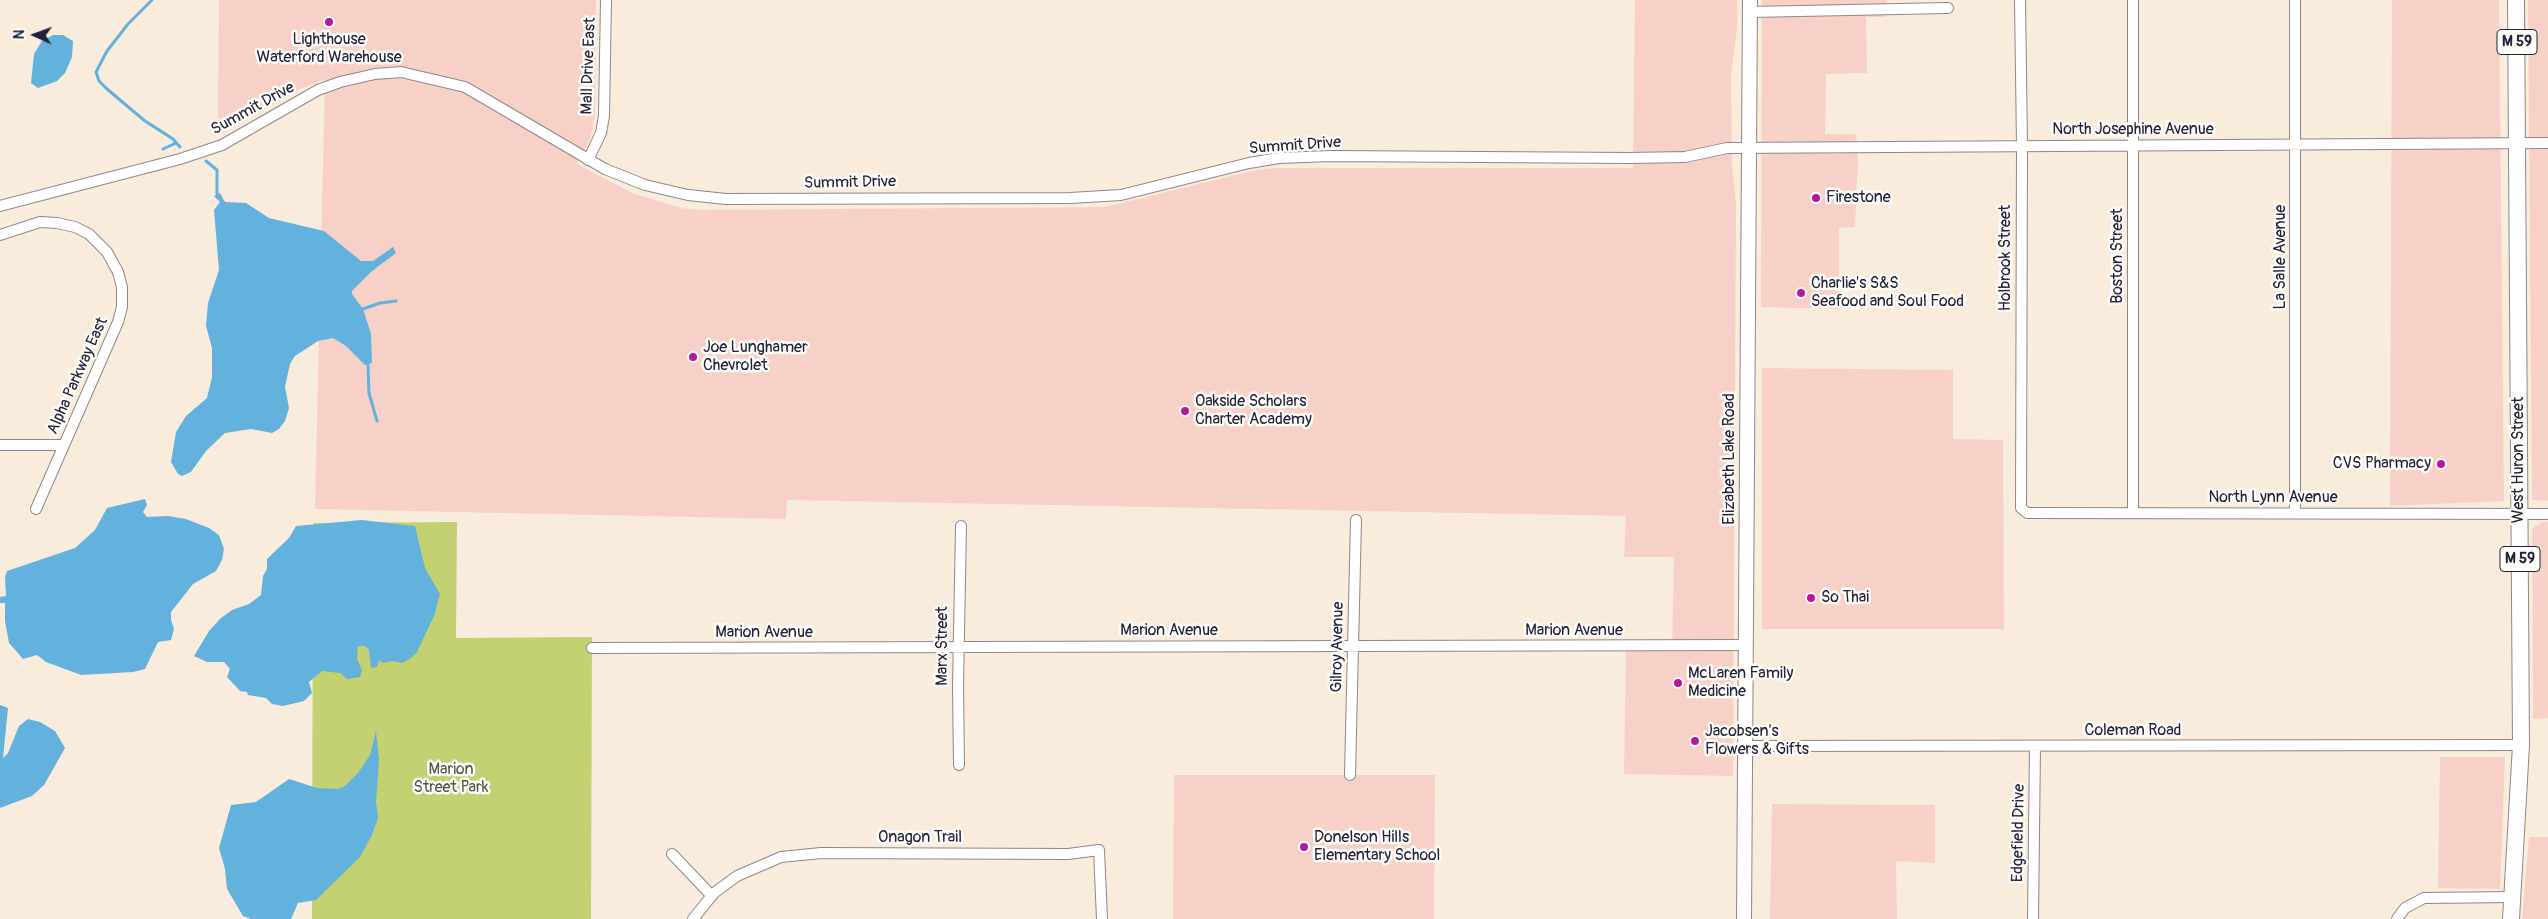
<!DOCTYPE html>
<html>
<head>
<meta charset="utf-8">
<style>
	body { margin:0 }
	#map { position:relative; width:2548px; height:919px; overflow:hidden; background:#f9ecdc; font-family:Pangolin,sans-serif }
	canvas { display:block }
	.north { position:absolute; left:10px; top:10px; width:50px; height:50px; -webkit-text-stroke:4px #fdfcf7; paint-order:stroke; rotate:272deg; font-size:14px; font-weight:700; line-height:20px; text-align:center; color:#22223b }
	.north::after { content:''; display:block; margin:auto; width:18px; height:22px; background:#22223b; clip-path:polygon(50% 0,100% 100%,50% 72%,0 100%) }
</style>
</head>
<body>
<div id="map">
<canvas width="2548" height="919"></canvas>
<div class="north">N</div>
</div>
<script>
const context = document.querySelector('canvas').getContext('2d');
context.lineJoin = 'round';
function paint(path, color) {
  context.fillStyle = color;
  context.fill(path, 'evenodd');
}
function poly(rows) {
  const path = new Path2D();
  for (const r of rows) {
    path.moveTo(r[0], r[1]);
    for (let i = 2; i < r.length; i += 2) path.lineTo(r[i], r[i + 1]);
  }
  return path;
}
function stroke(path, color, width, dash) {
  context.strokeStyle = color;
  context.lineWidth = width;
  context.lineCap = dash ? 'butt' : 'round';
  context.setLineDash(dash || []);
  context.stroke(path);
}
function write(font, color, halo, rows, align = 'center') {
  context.font = font + ' Pangolin,sans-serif';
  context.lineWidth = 5;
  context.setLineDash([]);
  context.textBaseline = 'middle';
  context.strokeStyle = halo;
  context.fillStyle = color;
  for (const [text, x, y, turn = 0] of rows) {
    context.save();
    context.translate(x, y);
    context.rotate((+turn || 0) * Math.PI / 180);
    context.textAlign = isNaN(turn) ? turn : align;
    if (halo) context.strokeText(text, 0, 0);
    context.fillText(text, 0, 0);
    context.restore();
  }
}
const built = poly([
	[219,0,596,0,595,116,590,139,577,164,632,193,681,208,698,210,1105,207,1256,170,1275,168,1633,168,1635,0,1737,0,1737,29,1731,74,1732,165,1736,205,1733,776,1624,774,1626,650,1672,650,1674,557,1624,557,1626,516,787,500,786,519,315,509,325,79,296,91,222,134,218,114],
	[1762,0,1887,0,1886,17,1866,17,1867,73,1826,74,1825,134,1856,134,1858,159,1855,227,1839,228,1839,309,1761,307],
	[2392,0,2499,0,2504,501,2390,506],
	[2528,0,2548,0,2548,501,2532,500],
	[1762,368,1953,370,1953,439,2003,440,2004,629,1762,629],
	[2542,522,2548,522,2548,718,2533,719,2532,529],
	[2440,757,2505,757,2500,889,2438,888],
	[1174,775,1435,775,1434,919,1173,919],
	[1772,804,1935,805,1935,863,1896,861,1897,919,1770,919],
	[2529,837,2548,837,2548,919,2522,919]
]);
const green = poly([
	[457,522,456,638,592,637,591,919,312,919,313,523]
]);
const water = poly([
	[53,35,63,35,73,41,72,57,65,73,57,81,38,88,31,83,34,54,42,41],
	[220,193,225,202,246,203,269,218,324,231,361,261,373,261,393,247,396,253,372,271,352,291,352,294,363,309,371,334,372,363,365,365,346,346,333,338,318,341,295,356,290,364,285,387,289,408,285,421,279,429,272,433,251,429,225,433,206,451,191,472,182,476,178,474,171,462,176,432,186,416,207,398,212,377,212,348,206,326,208,303,219,270,214,210,220,202,214,196],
	[145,499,147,505,143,512,147,517,168,516,186,519,209,528,219,535,224,549,222,560,216,571,193,584,171,612,171,620,174,629,171,640,158,642,145,669,133,672,81,675,46,662,37,655,23,659,9,643,5,621,5,603,0,603,0,597,6,596,5,577,7,571,75,548,95,530,107,508],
	[362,520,415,526,425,568,440,594,434,616,417,652,411,658,402,663,392,661,383,663,379,660,377,667,371,668,369,650,365,646,358,646,357,659,362,670,360,677,347,679,340,673,322,671,309,682,312,693,304,701,283,706,272,704,266,698,248,695,247,692,240,691,227,677,230,669,224,662,207,662,194,656,209,631,221,618,232,610,249,604,261,595,263,576,267,569,267,559,289,538,296,526],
	[0,705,8,708,3,758,8,753,19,726,28,719,40,722,55,731,65,748,44,785,32,796,0,808],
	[376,731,379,760,376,802,378,818,372,835,360,857,316,900,298,903,291,919,251,919,243,916,227,889,225,869,219,848,231,805,256,802,289,779,317,788,338,789,345,786,358,773,370,755]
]);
const stream = poly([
	[152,0,128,24,107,51,96,72,99,81,107,89,145,121,173,139,180,147],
	[163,149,176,143],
	[206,161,217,170,217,194],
	[363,309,380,303,396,301],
	[368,365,369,393,377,421]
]);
const minor = poly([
	[2020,0,2022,146,2021,508,2027,513,2034,513,2548,514],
	[1750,12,1948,8],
	[588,160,601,133,604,116,606,0],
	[0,206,180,159,222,145,318,90,340,82,375,74,401,72,465,87,605,169,645,185,688,195,726,199,1070,198,1121,195,1249,163,1279,158,1331,156,1630,158,1685,157,1727,148,2548,143],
	[0,235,40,222,57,223,75,227,89,234,107,252,118,272,122,287,122,307,118,322,36,509],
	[0,445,64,445],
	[2133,512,2133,0],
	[2295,513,2295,0],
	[592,648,1746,645],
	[1746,746,2521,745],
	[959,765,958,687,961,526],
	[1350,775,1356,520],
	[672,854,712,896],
	[693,919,714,893,737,876,781,857,821,853,1068,854,1099,850,1102,919],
	[2033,919,2035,747],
	[2397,919,2405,908,2424,898,2513,897]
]);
const secondary = poly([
	[1744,919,1750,0]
]);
const trunk = poly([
	[2511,919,2521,745,2516,0]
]);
const markers = [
	[329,22,5,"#b5179e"],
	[1816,198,5,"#b5179e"],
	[1801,293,5,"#b5179e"],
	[693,357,5,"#b5179e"],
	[1185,411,5,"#b5179e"],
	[2441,464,5,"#b5179e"],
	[1811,598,5,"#b5179e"],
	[1678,683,5,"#b5179e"],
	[1695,741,5,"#b5179e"],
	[1304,847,5,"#b5179e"]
];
const shields = [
	[2517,42,40],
	[2520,559,40]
];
const shieldNames = [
	["M 59",2517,42],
	["M 59",2520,559]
];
const poiNames = [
	["Lighthouse",329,40,"center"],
	["Waterford Warehouse",329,58,"center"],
	["Firestone",1826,198],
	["Charlie's S&S",1811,284],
	["Seafood and Soul Food",1811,302],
	["Joe Lunghamer",703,348],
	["Chevrolet",703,366],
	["Oakside Scholars",1195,402],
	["Charter Academy",1195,420],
	["CVS Pharmacy",2431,464,"right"],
	["So Thai",1821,598],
	["McLaren Family",1688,674],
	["Medicine",1688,692],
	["Jacobsen's",1705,732],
	["Flowers & Gifts",1705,750],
	["Donelson Hills",1314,838],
	["Elementary School",1314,856]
];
const streetNames = [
	["Mall Drive East",589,66,-88],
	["Summit Drive",253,109,-29],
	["North Josephine Avenue",2133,130],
	["Summit Drive",1295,146,-4],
	["Summit Drive",850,183,-1],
	["Boston Street",2118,256,-90],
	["La Salle Avenue",2281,257,-90],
	["Holbrook Street",2006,258,-90],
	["Alpha Parkway East",78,376,-66],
	["Elizabeth Lake Road",1730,459,-90],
	["West Huron Street",2519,460,-90],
	["North Lynn Avenue",2273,498],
	["Marion Avenue",1169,631],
	["Marion Avenue",1574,631],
	["Marion Avenue",764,633],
	["Marx Street",943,646,-90],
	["Gilroy Avenue",1338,647,-89],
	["Coleman Road",2133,731],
	["Edgefield Drive",2019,833,-89],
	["Onagon Trail",920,838]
];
const parkNames = [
	["Marion",451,770],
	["Street Park",451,788]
];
paint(built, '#f7d1c7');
paint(green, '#c3d173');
paint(water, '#63b1dd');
stroke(stream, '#63b1dd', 3);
stroke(minor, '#8e878c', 12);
stroke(secondary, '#8e878c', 16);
stroke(trunk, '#8e878c', 18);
stroke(minor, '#fff', 10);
stroke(secondary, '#fff', 14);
stroke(trunk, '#fff', 16);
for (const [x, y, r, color] of markers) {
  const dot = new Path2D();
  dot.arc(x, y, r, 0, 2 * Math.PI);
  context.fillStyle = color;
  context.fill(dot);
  stroke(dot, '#fdfcf7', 2);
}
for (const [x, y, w] of shields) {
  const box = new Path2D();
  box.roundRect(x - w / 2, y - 12.5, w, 25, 4);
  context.fillStyle = '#fdfcf7';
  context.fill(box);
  stroke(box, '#22223b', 1);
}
write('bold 15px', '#22223b', null, shieldNames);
write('16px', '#22223b', '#fdfcf7', poiNames, 'left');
write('16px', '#22223b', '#fdfcf7', streetNames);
write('16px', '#52574c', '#fdfcf7', parkNames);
</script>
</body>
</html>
